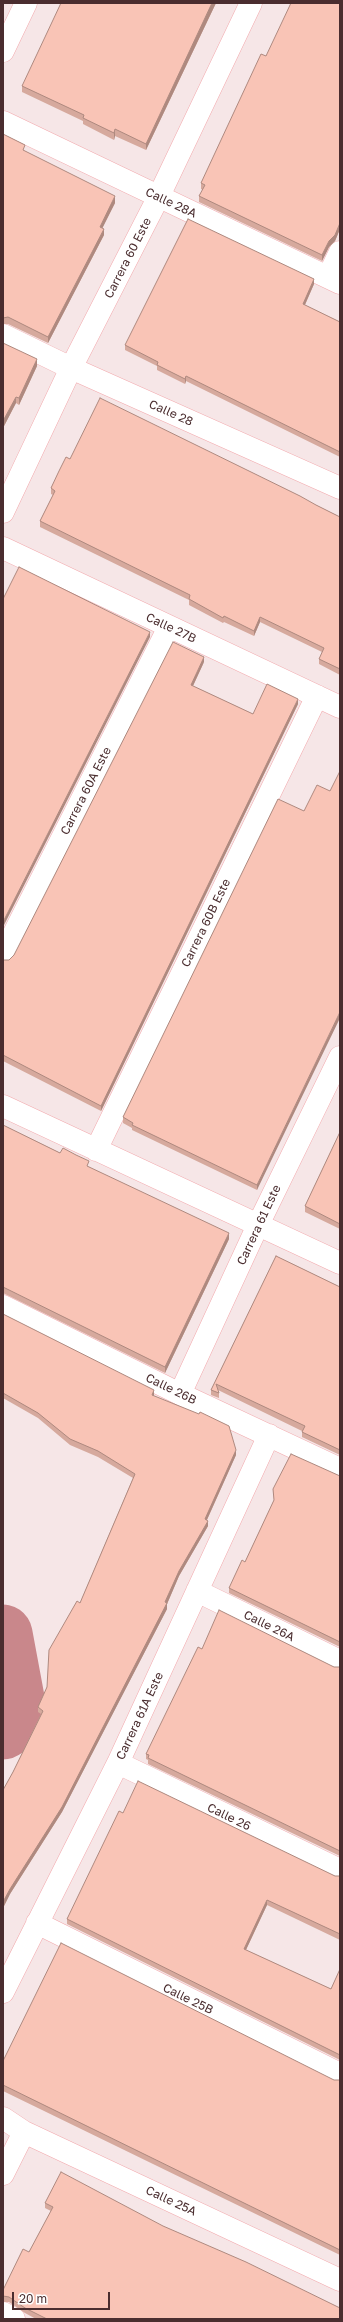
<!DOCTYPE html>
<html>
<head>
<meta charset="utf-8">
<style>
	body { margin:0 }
	#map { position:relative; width:343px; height:2322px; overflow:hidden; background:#f6e6e7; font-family:"Golos Text",sans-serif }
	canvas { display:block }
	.frame { position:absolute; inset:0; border:4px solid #4a2d2f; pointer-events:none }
	.scale { position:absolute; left:12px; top:2292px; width:98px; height:18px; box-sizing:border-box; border:2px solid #4a2d2f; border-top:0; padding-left:5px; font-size:12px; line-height:14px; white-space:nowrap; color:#4a2d2f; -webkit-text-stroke:3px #fff; paint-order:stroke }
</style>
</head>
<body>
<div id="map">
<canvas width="343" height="2322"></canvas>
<div class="frame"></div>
<div class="scale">20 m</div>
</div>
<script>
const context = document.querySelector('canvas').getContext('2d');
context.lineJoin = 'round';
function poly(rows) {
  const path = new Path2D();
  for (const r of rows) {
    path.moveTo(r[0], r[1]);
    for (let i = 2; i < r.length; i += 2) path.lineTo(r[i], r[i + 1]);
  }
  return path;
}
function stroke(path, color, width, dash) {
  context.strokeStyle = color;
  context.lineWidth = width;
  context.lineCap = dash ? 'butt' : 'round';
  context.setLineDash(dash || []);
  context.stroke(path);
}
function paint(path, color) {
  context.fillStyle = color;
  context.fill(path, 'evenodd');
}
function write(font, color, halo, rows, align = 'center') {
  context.font = font + ' "Golos Text",sans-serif';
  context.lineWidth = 4;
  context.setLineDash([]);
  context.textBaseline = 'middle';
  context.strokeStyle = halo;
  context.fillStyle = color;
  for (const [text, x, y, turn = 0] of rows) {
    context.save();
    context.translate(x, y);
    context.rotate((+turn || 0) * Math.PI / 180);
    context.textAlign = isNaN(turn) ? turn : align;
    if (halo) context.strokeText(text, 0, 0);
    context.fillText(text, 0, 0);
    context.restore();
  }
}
const river = poly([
	[3,1634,19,1720,3,1730]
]);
const street = poly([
	[3,51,26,3],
	[3,122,340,283],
	[328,277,340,252],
	[3,335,71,368,340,488],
	[3,512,71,368,158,198,251,3],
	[3,548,340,707],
	[3,955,169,627],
	[3,1106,340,1263],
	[96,1150,317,696],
	[3,1306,180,1394,340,1469],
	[180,1394,258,1225,340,1057],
	[197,1591,340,1661],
	[118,1763,340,1870],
	[37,1923,340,2074],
	[3,1992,118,1763,269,1435],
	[3,2118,24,2132,340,2280],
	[3,2174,24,2132],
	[3,2313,14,2319]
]);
const wall = poly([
	[216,3,146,150,115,136,114,140,83,124,83,121,22,92,22,86],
	[340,3,340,229,335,241,329,247,322,261,199,202,199,196,203,190,201,189,201,183,266,56],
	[3,134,25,151,115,203,102,228,104,235,48,343,8,324,3,324],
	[314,284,305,305,340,322,340,457,186,381,185,384,157,370,157,366,125,350,125,345],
	[3,343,37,366,19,405,16,403,3,428],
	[70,459,316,505,340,517,340,675,319,664,319,659,322,652,260,622,254,636,224,622,223,623,189,605,189,600,40,527,40,521,53,495,51,494,51,488],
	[204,662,193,686,253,714,298,704,101,1111,3,1061,3,960,9,960,14,955],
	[330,791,257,1190,132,1130,132,1128,123,1123,123,1117,304,811],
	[3,1125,89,1167,229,1239,165,1373,3,1293],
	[340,1132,340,1229,305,1212,305,1206],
	[276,1256,340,1287,340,1455,302,1437,302,1431,218,1390,219,1393,219,1398,211,1395,211,1390],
	[3,1314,154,1395,154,1396,236,1455,207,1520,208,1526,179,1576,167,1604,167,1609,101,1736,62,1812,10,1894,3,1908,3,1790,13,1772,41,1714,38,1712,38,1707,47,1687,80,1603,133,1478,98,1457,70,1445,38,1418,3,1398],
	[340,1476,340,1647,229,1593,229,1588,245,1562,274,1500,273,1489],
	[202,1649,334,1667,340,1667,340,1856,148,1764,148,1760,146,1759,146,1754],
	[123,1813,335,1876,340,1876,340,1940,267,1905,246,1950,331,1989,340,1969,340,2060,67,1924,67,1919],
	[3,2061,334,2080,340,2080,340,2255,3,2091],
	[45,2203,340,2319,36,2319,25,2313,9,2302,3,2302,3,2290,29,2252,51,2211,45,2208]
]);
const shadedWall = poly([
	[212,3,216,3,146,150,146,144],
	[115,129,115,136,114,140,114,133],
	[115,196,115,203,100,233,100,227],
	[340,223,340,229,335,241,329,247,322,261,322,255,329,241],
	[104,229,104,235,48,343,48,337],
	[314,279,314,284,303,309,303,304],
	[37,359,37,366,19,405,19,398],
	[186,376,186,381,185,384,185,379],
	[16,397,16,403,3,428,3,421],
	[260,617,260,622,254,636,254,631],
	[150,632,150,637,3,927,3,922],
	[204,657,204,662,191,690,191,685],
	[298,699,298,704,101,1111,101,1106],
	[340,1012,340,1018,257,1190,257,1185],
	[229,1233,229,1239,165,1373,165,1367],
	[154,1390,154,1395,152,1400,152,1395],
	[236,1450,236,1455,205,1524,205,1519],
	[208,1521,208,1526,179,1576,167,1604,167,1609,62,1812,10,1894,3,1908,3,1902,10,1889,165,1602,179,1571],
	[267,1900,267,1905,244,1954,244,1949]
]);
const building = poly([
	[61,3,212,3,146,144,115,129,114,133,83,118,84,115,22,86,61,3],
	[291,3,340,3,340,223,335,235,329,241,322,255,199,196,205,185,201,183,261,54,266,56,291,3],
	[3,134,25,145,23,150,115,196,100,227,104,229,48,337,8,317,3,318,3,134],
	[188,219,314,279,303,304,340,322,340,452,186,376,185,379,157,365,158,362,125,345,188,219],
	[3,343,37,359,19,398,16,397,3,421,3,343],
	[100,398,300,496,316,505,340,517,340,669,319,659,324,648,260,617,254,631,224,616,223,618,189,599,190,595,40,521,55,491,51,488,59,471,66,457,70,459,100,398],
	[19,567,150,632,3,922,3,599,19,567],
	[173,642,204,657,191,685,253,714,267,684,298,699,101,1106,3,1055,3,960,9,960,14,955,173,642],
	[340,771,340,1012,257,1185,132,1125,133,1123,123,1117,278,799,304,811,317,785,330,791,340,771],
	[3,1125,60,1153,63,1148,76,1155,89,1161,87,1166,229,1233,165,1367,3,1287,3,1125],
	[340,1132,340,1224,305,1206,340,1132],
	[276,1256,340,1287,340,1450,302,1432,305,1426,216,1384,219,1393,211,1390,276,1256],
	[3,1314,154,1390,152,1395,199,1414,200,1412,229,1426,236,1450,205,1519,208,1521,179,1571,165,1602,167,1603,101,1731,62,1807,10,1889,3,1902,3,1790,13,1772,43,1711,38,1707,47,1687,49,1650,77,1601,80,1603,135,1474,98,1451,70,1439,38,1413,3,1393,3,1314],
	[291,1454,340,1476,340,1642,229,1588,242,1560,245,1562,274,1500,273,1489,291,1454],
	[219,1610,334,1667,340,1667,340,1851,148,1758,149,1755,146,1754,198,1647,202,1649,219,1610],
	[138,1781,335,1876,340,1876,340,1934,267,1900,244,1949,331,1989,340,1969,340,2055,67,1919,119,1811,123,1813,138,1781],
	[61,1943,334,2080,340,2080,340,2250,3,2085,3,2061,61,1943],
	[61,2172,163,2226,246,2262,340,2308,340,2319,47,2319,25,2308,9,2297,3,2296,3,2290,23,2249,29,2252,53,2207,45,2203,61,2172]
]);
const streetNames = [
	["Calle 28A",171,203,25],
	["Carrera 60 Este",128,258,-63],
	["Calle 28",171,413,24],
	["Calle 27B",171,628,25],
	["Carrera 60A Este",86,791,-63],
	["Carrera 60B Este",206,923,-64],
	["Carrera 61 Este",259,1225,-65],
	["Calle 26B",171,1389,26],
	["Calle 26A",269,1626,26],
	["Carrera 61A Este",140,1716,-65],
	["Calle 26",229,1817,26],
	["Calle 25B",188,1999,26],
	["Calle 25A",171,2201,25]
];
stroke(river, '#c9878b', 59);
stroke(street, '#f2a9ad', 23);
stroke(street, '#fff', 22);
paint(wall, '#d6a99d');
paint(shadedWall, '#ae897f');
paint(building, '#f9c4b6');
stroke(building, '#ae897f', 1);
write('12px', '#4a2d2f', '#fff', streetNames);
</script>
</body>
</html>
